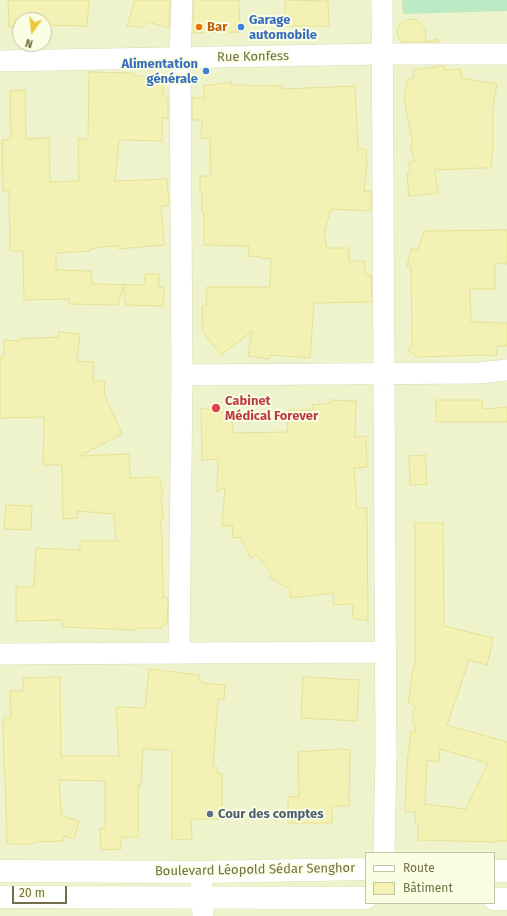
<!DOCTYPE html>
<html>
<head>
<meta charset="utf-8">
<style>
	body { margin:0 }
	#map { position:relative; width:507px; height:916px; overflow:hidden; background:#f7fdde; font-family:"Fira Sans",sans-serif }
	canvas { display:block }
	.legend { position:absolute; left:365px; top:852px; width:130px; height:52px; box-sizing:border-box; background:#faffe4; border:1px solid #c4c5a5; margin:0; padding:5px 7px; list-style:none; font-size:12px; color:#736f46 }
	.legend li { display:flex; align-items:center; gap:8px; height:20px }
	.legend b { width:20px; border:1px solid #c4c5a5 }
	.north { position:absolute; left:12px; top:12px; width:40px; height:40px; box-sizing:border-box; background:#faffe4; border:1px solid #c4c5a5; border-radius:50%; rotate:195deg; font-size:11px; font-weight:700; line-height:16px; text-align:center; color:#736f46 }
	.north::after { content:''; display:block; margin:auto; width:14px; height:18px; background:#ecc83e; clip-path:polygon(50% 0,100% 100%,50% 72%,0 100%) }
	.scale { position:absolute; left:12px; top:886px; width:55px; height:18px; box-sizing:border-box; border:2px solid #736f46; border-top:0; padding-left:5px; font-size:12px; line-height:14px; white-space:nowrap; color:#736f46; -webkit-text-stroke:3px #faffe4; paint-order:stroke }
</style>
</head>
<body>
<div id="map">
<canvas width="507" height="916"></canvas>
<ul class="legend">
<li><b style="height:5px;background:#fff"></b>Route</li>
<li><b style="height:11px;background:#f3f1b4"></b>Bâtiment</li>
</ul>
<div class="north">N</div>
<div class="scale">20 m</div>
</div>
<script>
const context = document.querySelector('canvas').getContext('2d');
context.lineJoin = 'round';
function paint(path, color) {
  context.fillStyle = color;
  context.fill(path, 'evenodd');
}
function poly(rows) {
  const path = new Path2D();
  for (const r of rows) {
    path.moveTo(r[0], r[1]);
    for (let i = 2; i < r.length; i += 2) path.lineTo(r[i], r[i + 1]);
  }
  return path;
}
function stroke(path, color, width, dash) {
  context.strokeStyle = color;
  context.lineWidth = width;
  context.lineCap = dash ? 'butt' : 'round';
  context.setLineDash(dash || []);
  context.stroke(path);
}
function write(font, color, halo, rows, align = 'center') {
  context.font = font + ' "Fira Sans",sans-serif';
  context.lineWidth = 4;
  context.setLineDash([]);
  context.textBaseline = 'middle';
  context.strokeStyle = halo;
  context.fillStyle = color;
  for (const [text, x, y, turn = 0] of rows) {
    context.save();
    context.translate(x, y);
    context.rotate((+turn || 0) * Math.PI / 180);
    context.textAlign = isNaN(turn) ? turn : align;
    if (halo) context.strokeText(text, 0, 0);
    context.fillText(text, 0, 0);
    context.restore();
  }
}
const residential = poly([
	[0,0,507,0,507,916,0,916],
	[20,20,44,20,44,44,20,44],
	[366,853,494,853,494,903,366,903]
]);
const green = poly([
	[402,0,507,0,507,11,403,14]
]);
const building = poly([
	[8,0,89,0,87,26,44,25,44,20,20,20,20,26,9,27,8,0],
	[135,0,170,0,169,28,148,22,143,27,127,26,135,0],
	[194,0,239,0,240,32,193,33,194,0],
	[285,0,328,1,329,26,285,26,285,0],
	[410,19,416,20,421,24,425,29,426,42,438,39,439,42,401,42,398,37,397,31,400,25,404,21,410,19],
	[434,66,444,66,445,70,460,69,462,78,497,84,493,108,493,144,491,168,480,168,435,170,438,193,409,196,407,174,410,174,409,162,415,161,410,146,413,145,404,97,408,79,414,78,413,70,436,67,434,66],
	[89,72,134,73,134,76,163,77,163,96,168,96,168,118,162,118,162,141,119,140,115,181,167,179,169,205,161,206,164,245,119,249,119,245,90,249,90,251,56,253,56,270,91,271,92,284,144,285,145,274,159,274,159,287,164,287,163,306,126,305,123,286,118,305,69,304,69,299,24,300,23,251,10,251,9,190,3,192,2,140,11,139,10,91,25,90,26,139,49,138,50,182,79,181,78,139,88,139,89,72],
	[231,82,231,85,282,86,282,89,355,86,358,149,366,149,367,164,364,192,371,191,371,211,331,209,324,233,327,248,349,248,349,261,365,261,365,275,371,275,372,302,314,303,310,358,270,355,269,359,248,356,252,331,221,355,203,332,202,306,206,305,207,287,270,287,271,258,263,259,262,257,248,256,249,246,204,245,204,212,202,212,202,193,200,193,200,176,211,176,210,138,201,138,202,120,192,120,192,98,205,98,203,86,231,82],
	[507,230,507,264,495,263,495,289,470,289,471,322,507,323,507,346,498,346,496,356,482,355,418,357,408,350,412,344,411,266,407,266,411,249,418,249,424,231,507,230],
	[59,332,80,334,77,361,94,362,93,381,105,381,104,393,122,434,79,456,129,454,130,478,159,477,163,493,161,494,163,520,160,520,162,536,163,597,167,597,168,602,167,624,162,624,162,628,136,628,136,630,63,627,62,620,16,621,16,587,34,587,36,548,80,550,80,541,116,541,114,514,77,511,77,518,63,519,62,465,43,465,44,417,0,418,0,357,4,357,4,340,20,341,20,339,59,337,59,332],
	[330,400,356,401,355,437,366,436,367,467,354,468,357,508,367,508,368,621,352,618,353,604,334,605,333,593,291,598,290,589,269,577,271,573,257,555,250,558,241,538,232,537,233,526,222,525,225,487,217,492,218,459,202,460,201,408,231,414,233,433,287,432,288,410,313,410,312,405,330,403,330,400],
	[436,400,482,400,483,409,507,407,507,422,436,422,436,400],
	[425,455,427,484,410,485,409,456,425,455],
	[6,505,32,506,31,530,4,529,6,505],
	[415,523,443,523,444,626,493,638,487,665,469,660,447,725,507,742,507,841,495,841,495,842,418,840,418,824,415,823,416,812,405,812,407,763,411,732,415,732,415,723,412,723,415,705,408,703,410,691,413,667,415,667,415,523],
	[440,749,488,763,466,809,425,804,427,760,439,762,440,749],
	[149,669,199,675,201,683,225,685,224,700,218,699,213,767,217,767,217,773,222,774,222,819,191,819,192,839,172,840,172,750,143,749,141,785,138,785,138,837,120,837,121,849,101,850,100,828,105,829,105,781,59,780,61,810,62,810,62,816,79,821,74,839,63,836,63,841,34,842,34,844,10,844,10,843,7,843,5,771,4,771,3,718,11,718,10,691,23,691,23,678,60,677,61,756,119,756,116,707,145,708,149,669],
	[303,677,359,680,357,721,301,718,303,677],
	[341,749,350,750,349,806,332,806,332,823,288,823,288,797,299,796,298,752,341,749]
]);
const minor = poly([
	[382,0,386,755,384,853],
	[0,61,382,54,507,54],
	[182,375,479,373,507,370],
	[179,652,182,375,180,58,182,0],
	[0,654,386,652],
	[201,872,203,916]
]);
const secondary = poly([
	[0,871,201,872,366,869],
	[494,871,507,871],
	[0,897,366,898],
	[494,899,507,899]
]);
const markers = [
	[199,27,4,"#e8710a"],
	[241,27,4,"#3f7fe0"],
	[206,71,4,"#3f7fe0"],
	[216,408,5,"#e0444e"],
	[210,814,4,"#5c6f8a"]
];
const shopNames = [
	["Garage",249,20],
	["automobile",249,35],
	["Alimentation",198,64,"right"],
	["générale",198,79,"right"]
];
const foodNames = [
	["Bar",207,27]
];
const streetNames = [
	["Rue Konfess",253,57,-1],
	["Boulevard Léopold Sédar Senghor",255,870,-1]
];
const healthNames = [
	["Cabinet",225,401],
	["Médical Forever",225,416]
];
const serviceNames = [
	["Cour des comptes",218,814]
];
paint(residential, '#eff3cc');
paint(green, '#bceac4');
paint(building, '#f3f1b4');
stroke(building, '#e6e294', 1);
stroke(minor, '#d9dab5', 22);
stroke(secondary, '#e1e3b5', 23);
stroke(minor, '#fff', 21);
stroke(secondary, '#fff', 22);
for (const [x, y, r, color] of markers) {
  const dot = new Path2D();
  dot.arc(x, y, r, 0, 2 * Math.PI);
  context.fillStyle = color;
  context.fill(dot);
  stroke(dot, '#faffe4', 1.5);
}
write('bold 13px', '#366cbe', '#faffe4', shopNames, 'left');
write('bold 13px', '#c56008', '#faffe4', foodNames, 'left');
write('13px', '#736f46', '#faffe4', streetNames);
write('bold 13px', '#be3a42', '#faffe4', healthNames, 'left');
write('bold 13px', '#4e5e75', '#faffe4', serviceNames, 'left');
</script>
</body>
</html>
